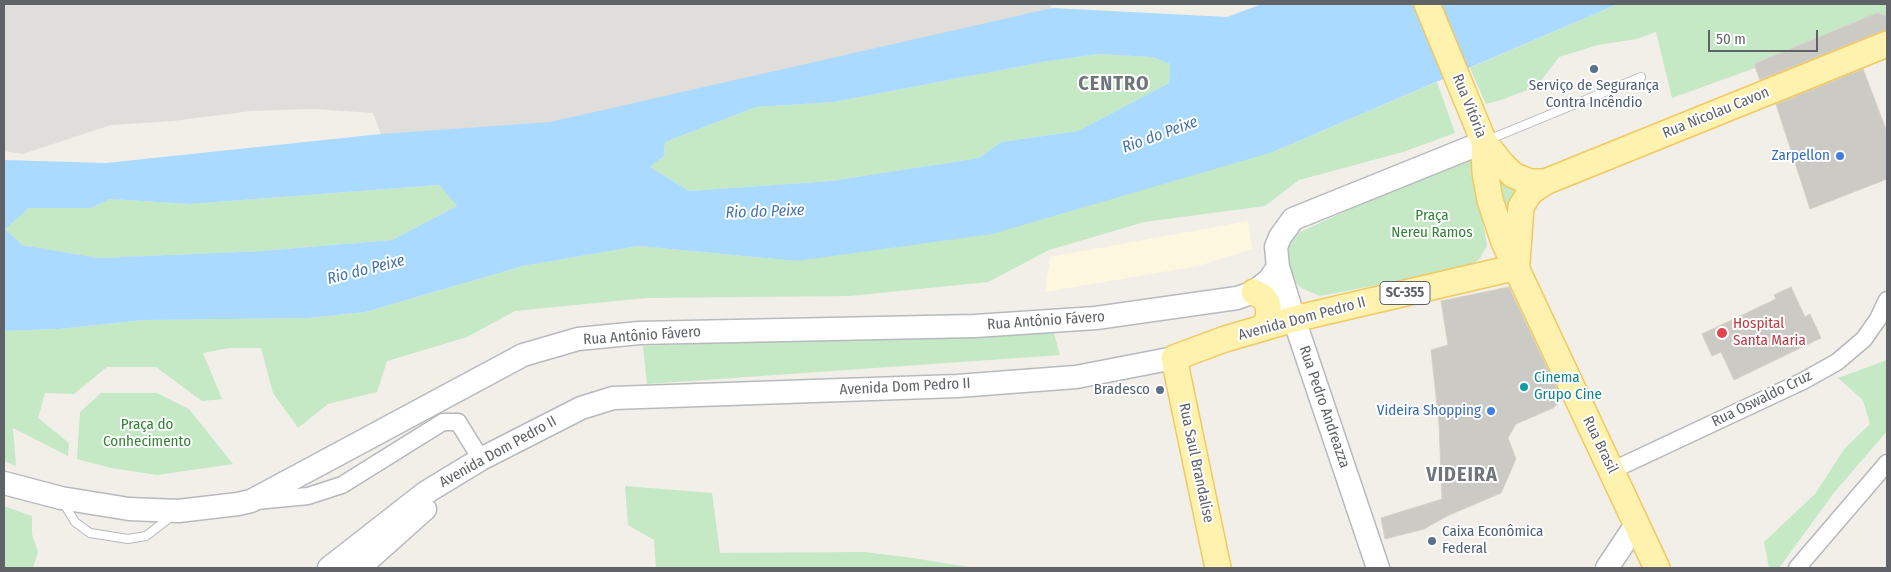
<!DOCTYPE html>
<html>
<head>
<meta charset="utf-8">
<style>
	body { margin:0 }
	#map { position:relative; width:1891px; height:572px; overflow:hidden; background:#f1efe8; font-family:"Fira Sans Condensed",sans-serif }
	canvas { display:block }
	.frame { position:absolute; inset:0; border:5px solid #5f6368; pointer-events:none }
	.scale { position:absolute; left:1708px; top:30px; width:110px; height:22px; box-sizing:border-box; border:2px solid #5f6368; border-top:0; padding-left:6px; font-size:15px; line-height:18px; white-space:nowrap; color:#5f6368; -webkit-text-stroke:4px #fff; paint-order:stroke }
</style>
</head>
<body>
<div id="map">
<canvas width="1891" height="572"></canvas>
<div class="frame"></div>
<div class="scale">50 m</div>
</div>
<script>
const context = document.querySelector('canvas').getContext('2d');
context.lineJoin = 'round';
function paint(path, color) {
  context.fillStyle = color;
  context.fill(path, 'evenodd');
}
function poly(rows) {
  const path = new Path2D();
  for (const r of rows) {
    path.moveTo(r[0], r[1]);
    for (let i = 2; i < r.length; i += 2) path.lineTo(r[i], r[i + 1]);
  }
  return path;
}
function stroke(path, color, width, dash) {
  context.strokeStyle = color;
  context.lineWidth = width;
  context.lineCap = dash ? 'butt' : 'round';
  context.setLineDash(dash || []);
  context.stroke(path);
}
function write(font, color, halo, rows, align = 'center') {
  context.font = font + ' "Fira Sans Condensed",sans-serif';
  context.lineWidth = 4;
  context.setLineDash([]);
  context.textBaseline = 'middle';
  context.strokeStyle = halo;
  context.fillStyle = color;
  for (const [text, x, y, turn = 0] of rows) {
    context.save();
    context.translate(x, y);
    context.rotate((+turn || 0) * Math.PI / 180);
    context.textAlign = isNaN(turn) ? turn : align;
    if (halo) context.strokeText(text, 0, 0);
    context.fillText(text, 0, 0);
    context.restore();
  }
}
const commercial = poly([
	[1248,221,1252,249,1198,266,1045,292,1050,257]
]);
const industrial = poly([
	[4,4,1051,4,1050,18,962,44,388,153,373,113,314,109,251,111,173,121,111,125,23,154,4,151]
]);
const green = poly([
	[1618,4,1887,4,1887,19,1886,16,1877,13,1754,64,1755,68,1672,98,1656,32,1636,39,1598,45,1559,57,1536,87,1501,100,1486,104,1470,68],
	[1098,54,1152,57,1170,64,1169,83,1078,131,1001,142,979,158,831,181,689,191,650,167,664,156,665,142,756,107,834,102,1043,62],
	[1437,82,1455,133,1403,152,1299,180,1265,206,1144,222,1049,250,988,282,850,296,646,298,515,311,467,337,387,361,377,392,328,404,298,428,273,393,261,348,229,348,203,353,222,399,202,401,156,367,107,367,74,394,45,393,38,418,69,443,68,456,13,428,16,466,4,461,4,331,59,329,144,320,308,318,365,312,523,266,639,246,796,261,1273,152],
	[1471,153,1487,246,1480,258,1471,267,1320,296,1301,288,1294,281,1283,248,1294,235],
	[1493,170,1523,186,1514,192,1510,200,1508,210,1508,235],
	[439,185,457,206,392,240,261,251,99,258,22,245,5,229,29,208,91,208,110,199,190,204],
	[1052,327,1060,355,647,384,643,346],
	[1887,360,1887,431,1833,494,1779,568,1769,568,1764,542,1815,494,1845,448,1870,424,1863,400,1838,378],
	[101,393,157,393,189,409,233,464,157,475,111,468,77,459,80,412],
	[625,486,712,493,720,553,864,552,906,557,969,567,969,568,656,568,654,540,628,525],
	[4,506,32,516,32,534,38,552,33,568,4,568]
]);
const water = poly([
	[1262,4,1618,4,1273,152,992,234,796,261,639,246,523,266,365,312,308,318,144,320,59,329,4,331,4,160,106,163,381,134,550,122,1052,8,1227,17],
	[1098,54,1152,57,1170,64,1169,83,1078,131,1001,142,979,158,831,181,689,191,650,167,664,156,665,142,756,107,834,102,1043,62],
	[439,185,457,206,392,240,261,251,99,258,22,245,5,229,29,208,91,208,110,199,190,204]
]);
const building = poly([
	[1877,13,1887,16,1887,30,1882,31,1760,80,1754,64,1877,13],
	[1863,69,1887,132,1887,179,1810,209,1776,104,1863,69],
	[1509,287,1562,400,1553,408,1516,424,1508,438,1516,459,1501,493,1447,516,1424,529,1385,539,1381,518,1442,499,1439,424,1431,350,1448,345,1441,301,1509,287],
	[1791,287,1805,317,1810,314,1821,338,1734,380,1721,352,1712,356,1702,334,1776,299,1774,295,1791,287]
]);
const lane = poly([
	[1488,140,1641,77],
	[63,502,75,522,90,533,128,539,146,536,172,516]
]);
const street = poly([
	[1613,470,1803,381,1837,362,1864,339,1878,319,1887,300],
	[256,501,308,496,342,485,443,422,458,422,481,459],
	[1797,568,1887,463]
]);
const secondary = poly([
	[4,483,61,498,129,509,178,511,238,504,251,501,523,355,578,339,639,333,975,326,1096,318,1237,298,1254,292,1269,280,1278,267],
	[329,568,425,493,481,459,581,408,613,398,957,386,1076,377,1174,358],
	[359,568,425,509],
	[1378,568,1294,319,1278,267,1276,247,1280,237,1293,219,1484,142],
	[1607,568,1637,523]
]);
const primary = poly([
	[1427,4,1484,142,1485,172,1490,200,1504,242,1657,568],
	[1484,142,1502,164,1513,175,1530,182,1545,182],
	[1517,262,1521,207,1530,192,1545,182,1887,44],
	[1254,292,1263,297,1267,302,1269,312,1267,322,1262,328],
	[1218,568,1174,358,1225,339,1294,319,1517,267]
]);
const markers = [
	[1594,69,5,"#5c6f8a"],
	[1840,156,5,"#3f7fe0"],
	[1722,333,6,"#e0444e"],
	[1524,387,5,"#0f9aa8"],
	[1160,390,5,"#5c6f8a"],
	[1491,411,5,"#3f7fe0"],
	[1432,541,5,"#5c6f8a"]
];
const shields = [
	[1405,293,50]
];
const shieldNames = [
	["SC-355",1405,293]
];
const serviceNames = [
	["Serviço de Segurança",1594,86],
	["Contra Incêndio",1594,103],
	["Bradesco",1150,390,"right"],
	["Caixa Econômica",1442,532,"left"],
	["Federal",1442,549,"left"]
];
const streetNames = [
	["Rua Vitória",1469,106,68],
	["Rua Nicolau Cavon",1716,113,-22],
	["Avenida Dom Pedro II",1302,319,-15],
	["Rua Antônio Fávero",1046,321,-4],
	["Rua Antônio Fávero",642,336,-4],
	["Avenida Dom Pedro II",905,387,-3],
	["Rua Oswaldo Cruz",1762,399,-26],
	["Rua Pedro Andreazza",1324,407,71],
	["Rua Brasil",1600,445,64],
	["Avenida Dom Pedro II",498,452,-29],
	["Rua Saul Brandalise",1196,463,78]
];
const shopNames = [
	["Zarpellon",1830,156],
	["Videira Shopping",1481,411]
];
const parkNames = [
	["Praça",1432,216],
	["Nereu Ramos",1432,233],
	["Praça do",147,425],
	["Conhecimento",147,442]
];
const healthNames = [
	["Hospital",1733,324],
	["Santa Maria",1733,341]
];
const cultureNames = [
	["Cinema",1534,378],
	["Grupo Cine",1534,395]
];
const waterNames = [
	["Rio do Peixe",1160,135,-20],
	["Rio do Peixe",765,212,-2],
	["Rio do Peixe",366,270,-14]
];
const districtNames = [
	["CENTRO",1114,84],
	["VIDEIRA",1462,475]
];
paint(commercial, '#fef7e0');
paint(industrial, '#e0deda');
paint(green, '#c5e8c5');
paint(water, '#aadaff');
paint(building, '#cccac5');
stroke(building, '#d6d1c6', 1);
stroke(lane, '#b5b8bc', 10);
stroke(street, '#b5b8bc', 19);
stroke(secondary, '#b6babf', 25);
stroke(primary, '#f2c960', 28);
stroke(lane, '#fff', 8);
stroke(street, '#fff', 16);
stroke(secondary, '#fff', 22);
stroke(primary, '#fff2af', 25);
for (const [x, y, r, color] of markers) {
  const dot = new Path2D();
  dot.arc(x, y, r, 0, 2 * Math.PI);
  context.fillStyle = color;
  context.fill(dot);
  stroke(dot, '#fff', 2);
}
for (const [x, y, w] of shields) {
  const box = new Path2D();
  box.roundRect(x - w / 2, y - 11.5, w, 23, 4);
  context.fillStyle = '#fff';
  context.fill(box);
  stroke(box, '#5f6368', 1);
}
write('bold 14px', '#5f6368', null, shieldNames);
write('15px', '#4e5e75', '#fff', serviceNames);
write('15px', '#5f6368', '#fff', streetNames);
write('15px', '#366cbe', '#fff', shopNames, 'right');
write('15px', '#348238', '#fff', parkNames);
write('15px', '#be3a42', '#fff', healthNames, 'left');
write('15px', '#0d838f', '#fff', cultureNames, 'left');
write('italic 16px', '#4174aa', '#fff', waterNames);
context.letterSpacing = '1px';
write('bold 20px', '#70757a', '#fff', districtNames);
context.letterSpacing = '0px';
</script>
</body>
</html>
